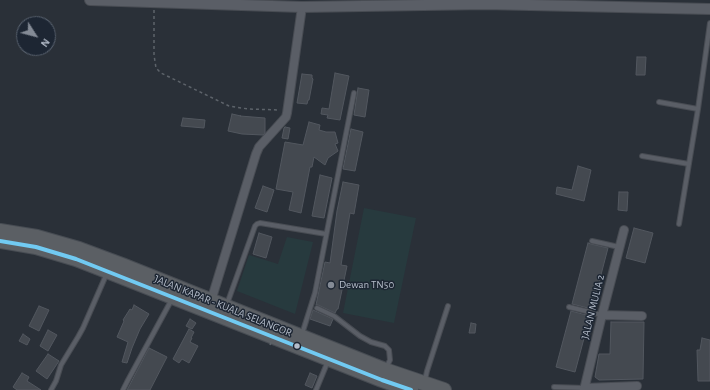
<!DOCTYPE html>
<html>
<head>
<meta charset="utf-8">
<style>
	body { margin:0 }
	#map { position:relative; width:710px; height:390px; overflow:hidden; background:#2a3038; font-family:"Alegreya Sans",sans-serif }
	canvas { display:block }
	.north { position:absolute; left:16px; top:16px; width:40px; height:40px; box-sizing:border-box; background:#1d2633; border:1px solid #59626f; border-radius:50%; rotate:126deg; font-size:11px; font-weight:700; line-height:16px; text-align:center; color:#b4bcc9 }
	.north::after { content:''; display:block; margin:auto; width:14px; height:18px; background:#848b96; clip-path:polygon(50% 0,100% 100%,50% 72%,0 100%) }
</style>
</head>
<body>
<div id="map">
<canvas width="710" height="390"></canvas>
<div class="north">N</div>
</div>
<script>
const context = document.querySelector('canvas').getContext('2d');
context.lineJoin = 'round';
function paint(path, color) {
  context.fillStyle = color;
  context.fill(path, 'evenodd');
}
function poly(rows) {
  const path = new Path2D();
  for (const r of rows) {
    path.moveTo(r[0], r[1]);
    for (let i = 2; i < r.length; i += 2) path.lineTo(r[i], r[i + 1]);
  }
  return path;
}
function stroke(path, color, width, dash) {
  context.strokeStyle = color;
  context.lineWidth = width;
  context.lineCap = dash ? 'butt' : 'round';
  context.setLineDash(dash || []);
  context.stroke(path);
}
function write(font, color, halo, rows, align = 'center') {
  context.font = font + ' "Alegreya Sans",sans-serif';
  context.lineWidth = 3;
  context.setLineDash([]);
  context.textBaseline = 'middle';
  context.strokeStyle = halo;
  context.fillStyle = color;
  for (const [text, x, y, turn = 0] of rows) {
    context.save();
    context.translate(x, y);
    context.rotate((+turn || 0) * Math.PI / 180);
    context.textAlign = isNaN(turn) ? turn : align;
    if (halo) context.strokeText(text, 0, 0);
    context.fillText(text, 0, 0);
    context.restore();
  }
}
const green = poly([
	[364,208,416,218,394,323,343,313],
	[287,237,313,242,295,314,237,291,249,255,278,264]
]);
const building = poly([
	[637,57,646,57,645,75,636,75,637,57],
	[335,73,349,76,340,120,327,118,328,115,321,114,322,108,329,109,335,73],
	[302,74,312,75,312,78,313,79,309,100,308,100,307,104,297,103,302,74],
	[358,88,369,90,365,117,354,115,358,88],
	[232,114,241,116,240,116,265,118,265,133,263,135,242,134,228,131,232,114],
	[183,118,205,120,204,128,181,126,183,118],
	[309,122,320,125,319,130,326,132,335,132,338,143,335,144,338,151,328,158,325,165,314,157,312,167,310,167,301,213,289,210,293,192,276,189,285,142,303,145,309,122],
	[285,127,290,128,288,139,282,138,284,128,285,127],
	[351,129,363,132,355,171,343,169,351,129],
	[578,166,591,170,584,201,556,194,557,187,572,190,578,166],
	[320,175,332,178,324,218,312,216,320,175],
	[343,182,359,185,354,214,350,213,341,265,347,266,338,309,337,309,335,313,318,305,316,305,325,262,330,263,337,211,343,182],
	[263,186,274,190,267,212,255,208,263,186],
	[619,192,628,192,627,211,618,210,619,192],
	[634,228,653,233,645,263,626,258,634,228],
	[259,233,272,237,266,258,253,254,259,233],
	[588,243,591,244,608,248,592,309,572,304,588,243],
	[134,305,149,314,140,329,132,348,127,363,122,362,128,342,117,337,124,321,123,320,130,309,132,310,134,305],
	[39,306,49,310,39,331,29,326,39,306],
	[313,310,333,319,330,326,310,319,313,310],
	[571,311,590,316,575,372,556,367,571,311],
	[190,319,196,323,192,329,186,326,190,319],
	[611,322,644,322,643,379,599,380,595,377,599,354,610,354,611,322],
	[471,323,476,324,475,333,469,333,471,323],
	[189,329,194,332,191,338,192,338,190,342,198,346,189,363,182,359,179,363,173,359,189,329],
	[48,330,57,335,48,351,40,346,48,330],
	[23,334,30,339,27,345,19,341,23,334],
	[702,338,710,340,710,381,698,381,697,350,700,350,702,338],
	[149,348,167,357,150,390,127,390,149,348],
	[48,354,59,361,47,379,36,371,48,354],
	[22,373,29,377,27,381,41,390,17,390,13,387,22,373],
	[310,373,317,376,312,388,305,385,310,373]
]);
const path = poly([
	[154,10,154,55,156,68,161,73,229,106,248,109,280,110]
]);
const service = poly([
	[659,102,698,109],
	[642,156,689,164],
	[679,224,698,109,710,23],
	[592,241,619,247],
	[227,304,255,226,257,224,260,223,326,234],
	[569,307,602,315],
	[317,308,334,316,360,336,371,342,385,346,389,350,390,360,386,368],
	[302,334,315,293,354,93],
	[425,380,427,371,448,306],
	[554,387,585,388],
	[51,390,56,381,61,365,78,337,83,328,107,273],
	[123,390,127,382,172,299],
	[316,390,328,361]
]);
const minor = poly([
	[211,301,256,154,259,147,286,117,287,113,302,7],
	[602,315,642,316],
	[585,388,637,386],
	[584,390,602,315,624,230]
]);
const tertiary = poly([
	[90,0,302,7,485,4,710,9]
]);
const trunk = poly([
	[0,231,37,237,79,249,122,265,385,370,444,390],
	[0,241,36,247,76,259,117,275,382,380,411,390]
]);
const pathBridge = poly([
	[270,345,278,322]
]);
const bus1 = poly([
	[0,241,36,247,76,259,382,380,411,390]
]);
const markers = [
	[331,285,4,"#848b96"],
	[297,346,3.5,"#b4bcc9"]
];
const poiNames = [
	["Dewan TN50",339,285]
];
const streetNames = [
	["JALAN KAPAR - KUALA SELANGOR",223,306,22],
	["JALAN MULIA 2",593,307,-76]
];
paint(green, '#273a3e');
paint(building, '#444950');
stroke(building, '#52575f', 1);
stroke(service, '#484c53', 6);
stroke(minor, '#484c53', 10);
stroke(tertiary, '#484c53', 12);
stroke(trunk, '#474c53', 16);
stroke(path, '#5d636a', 1.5, [3, 3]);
stroke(service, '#5a5e66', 4);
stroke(minor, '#5a5e66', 8);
stroke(tertiary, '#5a5e66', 10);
stroke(trunk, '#5b5f64', 14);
stroke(pathBridge, '#5d636a', 1.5, [3, 3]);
stroke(bus1, '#71caf2', 4);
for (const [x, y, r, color] of markers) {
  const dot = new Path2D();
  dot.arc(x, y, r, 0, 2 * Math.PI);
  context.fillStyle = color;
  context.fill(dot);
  stroke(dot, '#1d2633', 1.5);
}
write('11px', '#b4bcc9', '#1d2633', poiNames, 'left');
write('11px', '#b4bcc9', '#1d2633', streetNames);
</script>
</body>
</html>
